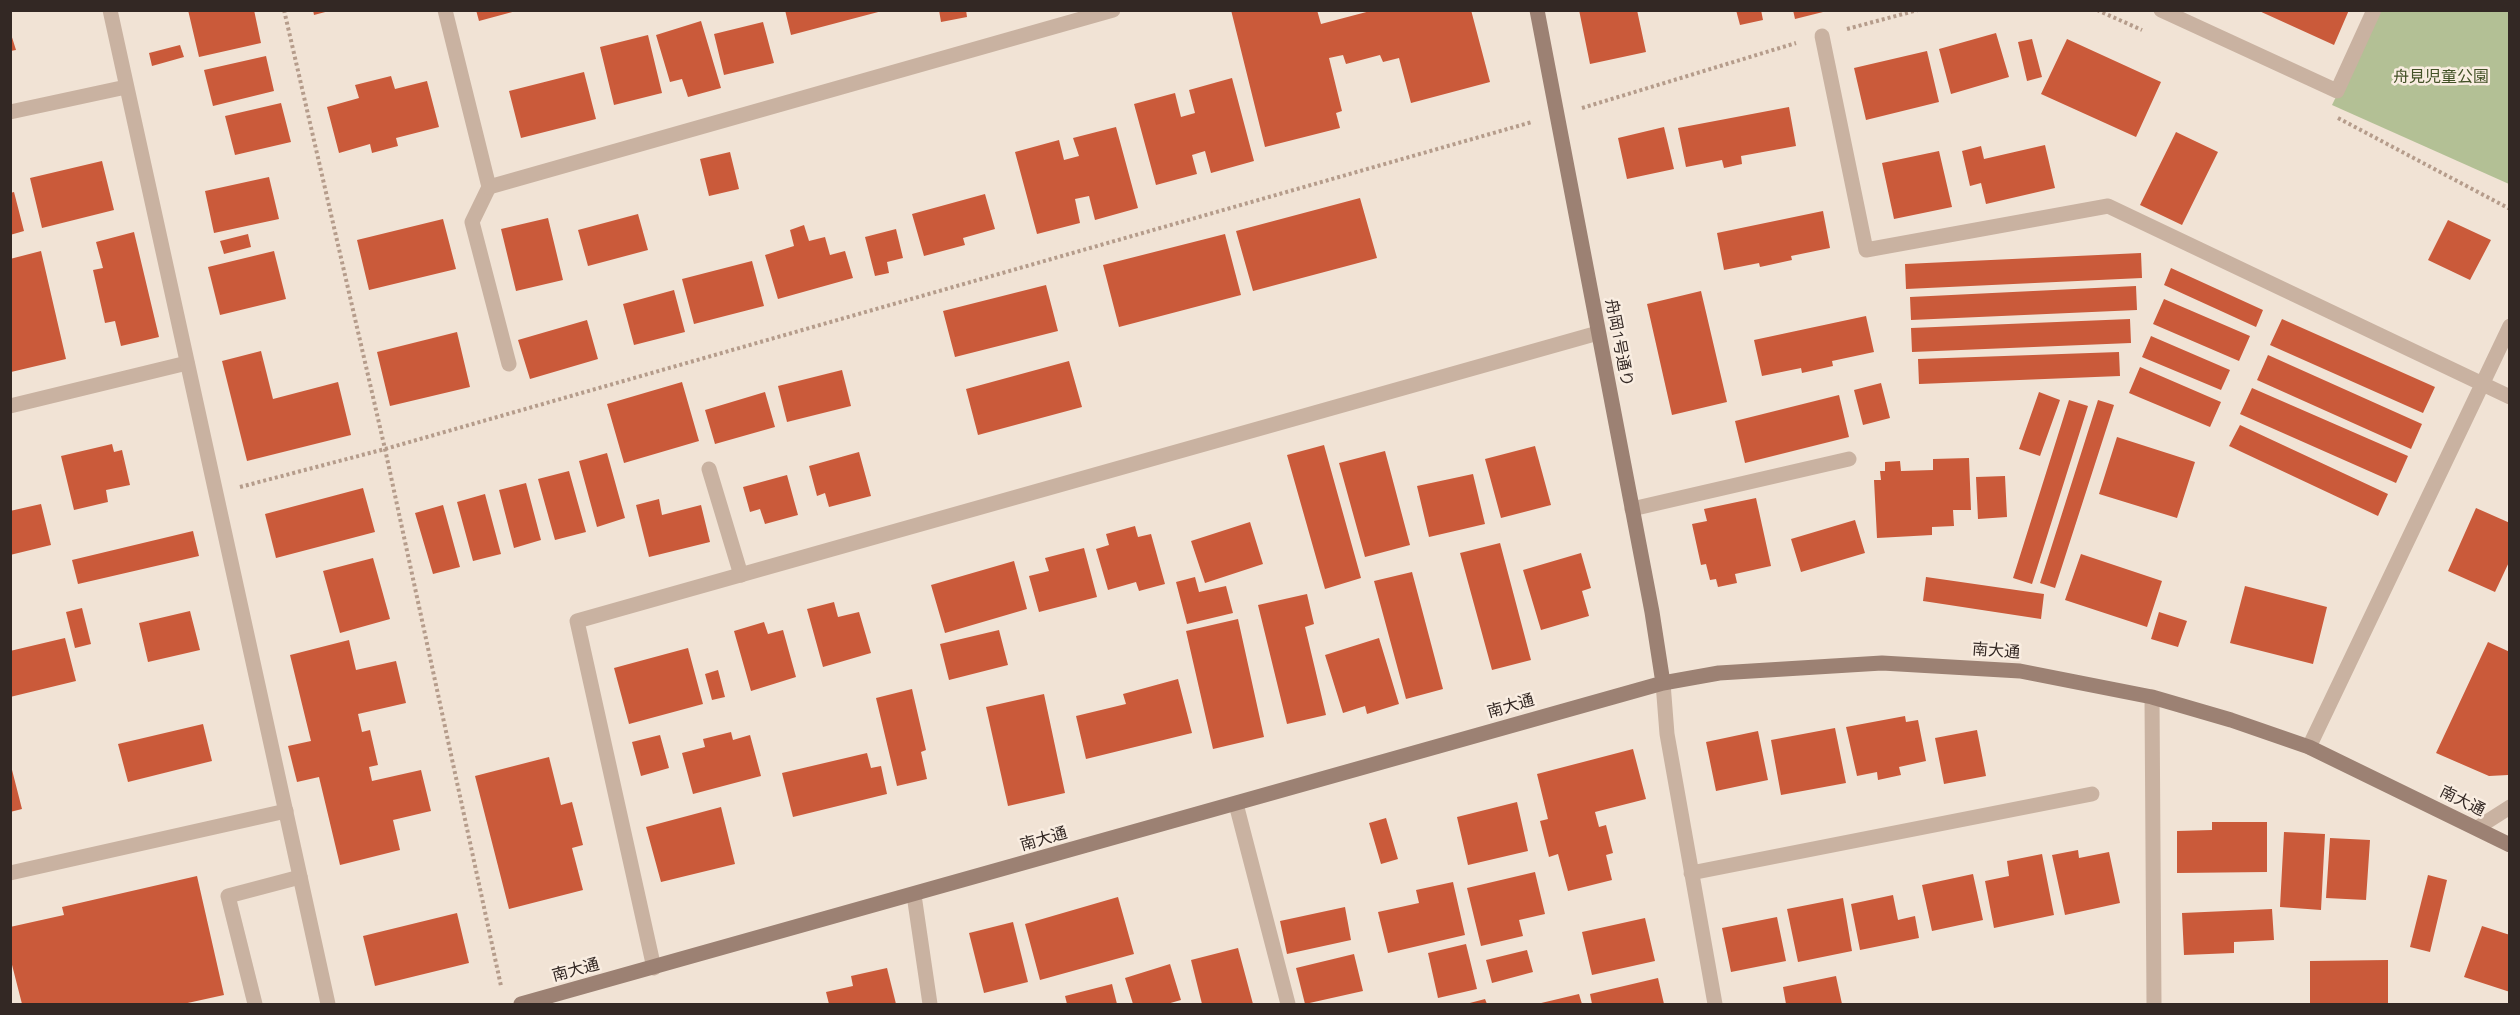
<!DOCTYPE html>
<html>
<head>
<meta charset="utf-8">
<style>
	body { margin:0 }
	#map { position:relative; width:2520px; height:1015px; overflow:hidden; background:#f1e3d5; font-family:"Titillium Web",sans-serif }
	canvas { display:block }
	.frame { position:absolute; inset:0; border:12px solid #332824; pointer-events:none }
</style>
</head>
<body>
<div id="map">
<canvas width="2520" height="1015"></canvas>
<div class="frame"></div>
</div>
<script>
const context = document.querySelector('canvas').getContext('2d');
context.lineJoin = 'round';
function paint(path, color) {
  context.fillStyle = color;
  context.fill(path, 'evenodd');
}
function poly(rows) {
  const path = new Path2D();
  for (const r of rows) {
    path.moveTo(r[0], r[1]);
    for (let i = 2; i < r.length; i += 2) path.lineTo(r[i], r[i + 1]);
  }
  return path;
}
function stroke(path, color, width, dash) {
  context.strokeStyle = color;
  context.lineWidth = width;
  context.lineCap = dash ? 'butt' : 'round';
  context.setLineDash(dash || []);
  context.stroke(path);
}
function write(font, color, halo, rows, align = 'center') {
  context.font = font + ' "Titillium Web","Noto Sans JP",sans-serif';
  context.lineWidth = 5;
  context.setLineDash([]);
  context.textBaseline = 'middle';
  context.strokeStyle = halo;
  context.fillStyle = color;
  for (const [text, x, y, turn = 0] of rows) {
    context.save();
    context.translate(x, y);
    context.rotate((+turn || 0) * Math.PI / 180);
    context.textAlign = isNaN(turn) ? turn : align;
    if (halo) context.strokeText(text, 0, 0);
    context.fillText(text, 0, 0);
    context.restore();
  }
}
const green = poly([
	[2378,11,2509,11,2509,184,2332,105]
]);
const building = poly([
	[188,10,254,10,261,43,199,57],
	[313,10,328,10,329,11,314,15],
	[476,10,516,10,516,11,479,21],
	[785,10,882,10,882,11,791,35],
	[939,10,966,10,967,17,941,22],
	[1231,10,1317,10,1321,24,1374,10,1471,10,1490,82,1411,103,1399,58,1383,62,1380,55,1346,64,1343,55,1329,58,1342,111,1336,113,1340,128,1265,147],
	[1579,10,1637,10,1646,52,1590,64],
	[1736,10,1761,10,1763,20,1740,25],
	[1793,10,1827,10,1827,11,1795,19],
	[2257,10,2349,10,2334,45],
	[701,21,721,88,688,97,682,79,670,82,656,35],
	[763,22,774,63,724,75,714,34],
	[10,31,16,50,10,51],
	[1996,33,2009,77,1951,94,1939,49],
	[648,35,662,93,614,105,600,47],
	[2032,39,2042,77,2027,81,2018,42],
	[2067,39,2161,82,2136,137,2041,94],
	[180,45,184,57,152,66,149,53],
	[1927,51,1939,102,1866,120,1854,68],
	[266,56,274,91,213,106,204,70],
	[584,72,596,119,521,138,509,91],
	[391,76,395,89,427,81,439,127,396,138,398,146,372,153,370,144,339,153,327,107,359,98,355,85],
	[1232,78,1254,161,1211,173,1205,151,1192,155,1197,174,1156,185,1134,104,1175,93,1181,117,1195,113,1189,90],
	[281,103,291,142,235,155,225,116],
	[1789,107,1796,146,1741,156,1742,164,1724,168,1722,160,1686,167,1678,128],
	[1116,127,1138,208,1095,220,1089,196,1075,199,1080,223,1037,234,1015,152,1059,140,1064,160,1079,156,1073,138],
	[1664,127,1674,169,1627,179,1618,138],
	[2176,132,2218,152,2182,225,2140,205],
	[2045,145,2055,188,1986,204,1981,183,1970,186,1962,151,1981,146,1984,159],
	[1939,151,1952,207,1894,219,1882,163],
	[730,152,739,189,709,196,700,159],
	[102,161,114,210,42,228,30,178],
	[269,177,279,219,214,233,205,191],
	[14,192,24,231,10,235,10,193],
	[985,194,995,229,963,238,965,245,924,256,912,214],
	[1360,198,1377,258,1253,291,1236,231],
	[1823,211,1830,248,1791,256,1792,260,1760,267,1759,263,1724,270,1717,233],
	[638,214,648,250,588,266,578,230],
	[548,218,563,280,516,291,501,229],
	[443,219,456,269,369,290,357,240],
	[2448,220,2491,240,2470,280,2428,260],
	[804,225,809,241,825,237,830,255,845,251,853,278,778,299,765,255,794,246,790,230],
	[896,229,903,258,887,262,889,273,875,276,865,237],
	[134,232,159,337,121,346,115,321,105,323,93,270,103,268,96,242],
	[248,234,251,247,224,254,220,241],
	[1225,234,1241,295,1119,327,1103,265],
	[41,251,66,359,11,372,10,259],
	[274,251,286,299,220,315,208,267],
	[2141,253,2142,278,1906,289,1905,264],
	[752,261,764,306,694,324,682,279],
	[2171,268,2263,310,2256,327,2164,285],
	[1046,285,1058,331,955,357,943,311],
	[2136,286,2137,310,1911,320,1910,297],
	[674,290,685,332,634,345,623,304],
	[1701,291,1727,402,1672,415,1647,304],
	[2164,299,2250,336,2239,361,2153,324],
	[1866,316,1874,352,1832,361,1833,366,1802,373,1801,368,1762,376,1754,340],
	[2130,319,2131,343,1912,352,1911,328],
	[2282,319,2435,387,2423,413,2270,345],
	[587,320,598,359,530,379,518,340],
	[457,332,470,387,390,406,377,352],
	[2151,336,2230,370,2221,390,2142,357],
	[261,351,273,399,338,382,351,435,247,461,222,361],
	[2119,352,2120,376,1919,384,1918,359],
	[2268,355,2422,424,2411,449,2257,380],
	[1069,361,1082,407,978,435,966,389],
	[2140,367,2221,402,2210,427,2129,393],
	[842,370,851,406,787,422,778,386],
	[682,382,699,441,624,463,607,404],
	[1881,383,1890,418,1863,425,1854,390],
	[2252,388,2408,456,2396,483,2240,414],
	[765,392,775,427,715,444,705,410],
	[2039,392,2060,400,2040,456,2019,449],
	[1839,395,1849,437,1745,463,1735,421],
	[2069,400,2088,406,2032,584,2013,578],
	[2098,400,2114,405,2055,588,2040,583],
	[2240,425,2388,494,2378,516,2229,446],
	[2117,437,2195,462,2177,518,2099,494],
	[112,444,114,452,122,450,130,485,106,490,108,502,74,510,61,456],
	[1324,445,1361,578,1325,589,1287,455],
	[1535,446,1551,505,1501,518,1485,459],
	[1385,451,1410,545,1365,557,1339,463],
	[859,452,871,496,829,507,825,493,817,496,809,466],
	[607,453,625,518,597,527,579,461],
	[1969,458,1971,510,1953,510,1954,526,1932,527,1932,535,1877,538,1874,480,1881,480,1880,471,1885,471,1885,462,1900,461,1901,471,1933,470,1933,459],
	[569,471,586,532,555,540,538,479],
	[1473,474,1485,524,1429,537,1417,486],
	[787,475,798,515,765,524,760,509,750,512,743,487],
	[2005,476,2007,517,1978,519,1976,477],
	[526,483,541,540,514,548,499,490],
	[363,488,375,532,276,558,265,514],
	[485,494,501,554,473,561,457,502],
	[1756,498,1771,566,1735,574,1737,583,1718,587,1716,579,1710,580,1706,564,1701,565,1692,524,1707,521,1704,509],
	[659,499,662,515,701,505,710,542,649,557,636,505],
	[41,504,51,545,10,555,10,511],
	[443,505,460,567,433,574,415,513],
	[2476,508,2510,523,2510,560,2495,592,2448,571],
	[1855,520,1865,553,1801,572,1791,539],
	[1250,522,1263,564,1205,583,1191,541],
	[1135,526,1138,537,1151,534,1165,584,1139,591,1136,582,1108,590,1096,549,1109,545,1106,534],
	[193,531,199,556,78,584,72,560],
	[1500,543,1531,660,1492,670,1460,553],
	[1084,548,1097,597,1039,612,1029,576,1049,571,1045,558],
	[1581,553,1591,588,1582,591,1589,616,1541,630,1523,570],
	[2081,554,2162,581,2147,627,2065,600],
	[373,558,390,619,340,633,323,571],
	[1014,561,1027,609,945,633,931,585],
	[1412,572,1443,689,1406,699,1374,581],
	[1195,577,1199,592,1226,586,1233,613,1187,624,1176,582],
	[1926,577,2044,594,2041,619,1923,601],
	[2245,586,2327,607,2313,664,2230,643],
	[1307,594,1314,624,1305,627,1326,715,1287,724,1258,605],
	[834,602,838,617,859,612,871,653,823,667,807,609],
	[82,608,91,644,75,648,66,612],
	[190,611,200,650,148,662,139,623],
	[2159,612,2187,621,2178,647,2151,639],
	[1238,619,1264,737,1213,749,1186,631],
	[764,622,768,634,783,630,796,677,751,691,734,631],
	[999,630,1008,665,949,680,940,644],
	[65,638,76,681,10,697,10,651],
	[1379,638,1399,704,1367,714,1365,706,1343,713,1325,655],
	[349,640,356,670,396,661,406,703,358,714,362,732,370,730,378,765,369,767,372,781,421,770,431,811,393,820,400,850,340,865,319,777,297,782,288,746,311,741,290,655],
	[2488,642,2510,652,2508,775,2489,776,2436,753],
	[688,648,703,704,629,724,614,668],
	[718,670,725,697,712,700,705,674],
	[1178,679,1192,733,1086,759,1076,716,1126,704,1123,694],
	[912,689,926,750,921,752,927,779,897,786,876,698],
	[1044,694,1065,793,1008,806,986,707],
	[1905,716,1906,722,1918,720,1926,761,1899,767,1901,775,1878,780,1877,772,1857,776,1846,727],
	[203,724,212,761,128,782,118,744],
	[1835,728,1846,783,1781,795,1771,740],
	[1977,730,1986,776,1944,784,1935,738],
	[1758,731,1768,780,1716,791,1706,742],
	[731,732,733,740,750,735,761,776,693,794,682,753,705,747,703,739],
	[660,735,669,768,641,776,632,742],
	[1633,749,1646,799,1595,812,1599,827,1606,825,1613,853,1606,855,1612,880,1568,891,1558,854,1549,857,1540,821,1548,819,1537,774],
	[867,753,871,768,881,766,887,794,793,817,782,773],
	[549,757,561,805,572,802,583,845,572,848,583,890,509,909,475,776],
	[10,762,22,809,10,812],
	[1517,802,1528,851,1468,865,1457,817],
	[721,807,735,864,661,882,646,827],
	[1386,818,1398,859,1381,864,1369,823],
	[2212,822,2267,822,2267,872,2177,873,2177,831,2212,830],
	[2284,832,2325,834,2321,910,2280,907],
	[2330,838,2370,840,2366,900,2326,898],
	[2078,850,2079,858,2109,852,2120,903,2065,915,2052,855],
	[2042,854,2054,915,1994,928,1985,881,2009,876,2007,861],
	[1535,872,1545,914,1519,920,1523,936,1481,946,1467,888],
	[1973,874,1983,920,1932,931,1922,885],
	[2428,875,2447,880,2430,952,2410,947],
	[197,876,224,995,183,1004,22,1004,10,957,10,927,64,915,62,907],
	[1453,882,1465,935,1388,953,1378,912,1419,903,1416,890],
	[1893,895,1898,920,1915,916,1919,938,1860,950,1851,904],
	[1118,897,1134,954,1040,980,1025,924],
	[1843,898,1852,951,1798,962,1787,909],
	[1345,907,1351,940,1287,954,1280,921],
	[2272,909,2274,940,2234,942,2234,953,2184,955,2182,913],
	[457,913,469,963,375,986,363,936],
	[1777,917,1786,961,1731,972,1722,928],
	[1645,918,1655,961,1592,975,1582,932],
	[1013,922,1028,982,984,993,969,933],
	[2482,926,2510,935,2510,992,2464,977],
	[1466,944,1477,989,1438,998,1428,953],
	[1238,948,1253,1004,1202,1004,1191,960],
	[1527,950,1533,972,1492,983,1486,960],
	[1354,954,1363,991,1305,1004,1296,968],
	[2388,960,2388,1004,2310,1004,2310,961],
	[1170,964,1181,1000,1167,1004,1133,1004,1125,978],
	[887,968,896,1004,829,1004,826,992,853,986,851,976],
	[1836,976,1842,1004,1786,1004,1783,987],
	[1658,978,1664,1004,1592,1004,1590,994],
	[1112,984,1117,1004,1067,1004,1065,996],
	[1579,994,1582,1004,1537,1004],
	[1485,999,1487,1004,1466,1004]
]);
const path = poly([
	[284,10,385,449,501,986],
	[2097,10,2142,30],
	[1847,29,1918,10],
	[1582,108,1796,43],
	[2338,118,2510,209],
	[240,487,385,449,1532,122]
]);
const lane = poly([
	[489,187,472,222,509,364],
	[10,406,187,363],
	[709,469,741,575],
	[1632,509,1849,459],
	[1236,804,1288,1004],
	[2477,828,2510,807],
	[10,873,286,811],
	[255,1004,228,896,300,877]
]);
const street = poly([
	[110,10,328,1004],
	[445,10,489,187,1113,10],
	[2161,10,2337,91,2374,10],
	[1822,36,1866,250,2108,206,2510,397],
	[10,112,126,87],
	[1663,683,1667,734,1715,1004],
	[2152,697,2154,1004],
	[2309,747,2510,326],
	[1691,873,2092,794],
	[914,895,930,1004],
	[654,968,577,621,1598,333]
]);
const secondary = poly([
	[1537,10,1652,612,1663,683],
	[521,1004,1663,683,1719,673,1882,663,2020,671,2152,697,2231,720,2309,747,2510,845]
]);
const parkNames = [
	["舟見児童公園",2441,78]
];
const streetNames = [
	["舟岡1号通り",1618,343,79],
	["南大通",1996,652,4],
	["南大通",1511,707,-16],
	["南大通",2462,802,26],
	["南大通",1044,840,-16],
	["南大通",576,971,-15]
];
paint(green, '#b3c095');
paint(building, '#ca5a3a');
stroke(path, '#b59c8b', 4, [3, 3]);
stroke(lane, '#c9b2a1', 15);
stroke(street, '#c9b2a1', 15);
stroke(secondary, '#9c8173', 15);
write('16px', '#435227', '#f9ede1', parkNames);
write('16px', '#332824', '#f9ede1', streetNames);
</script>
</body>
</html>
